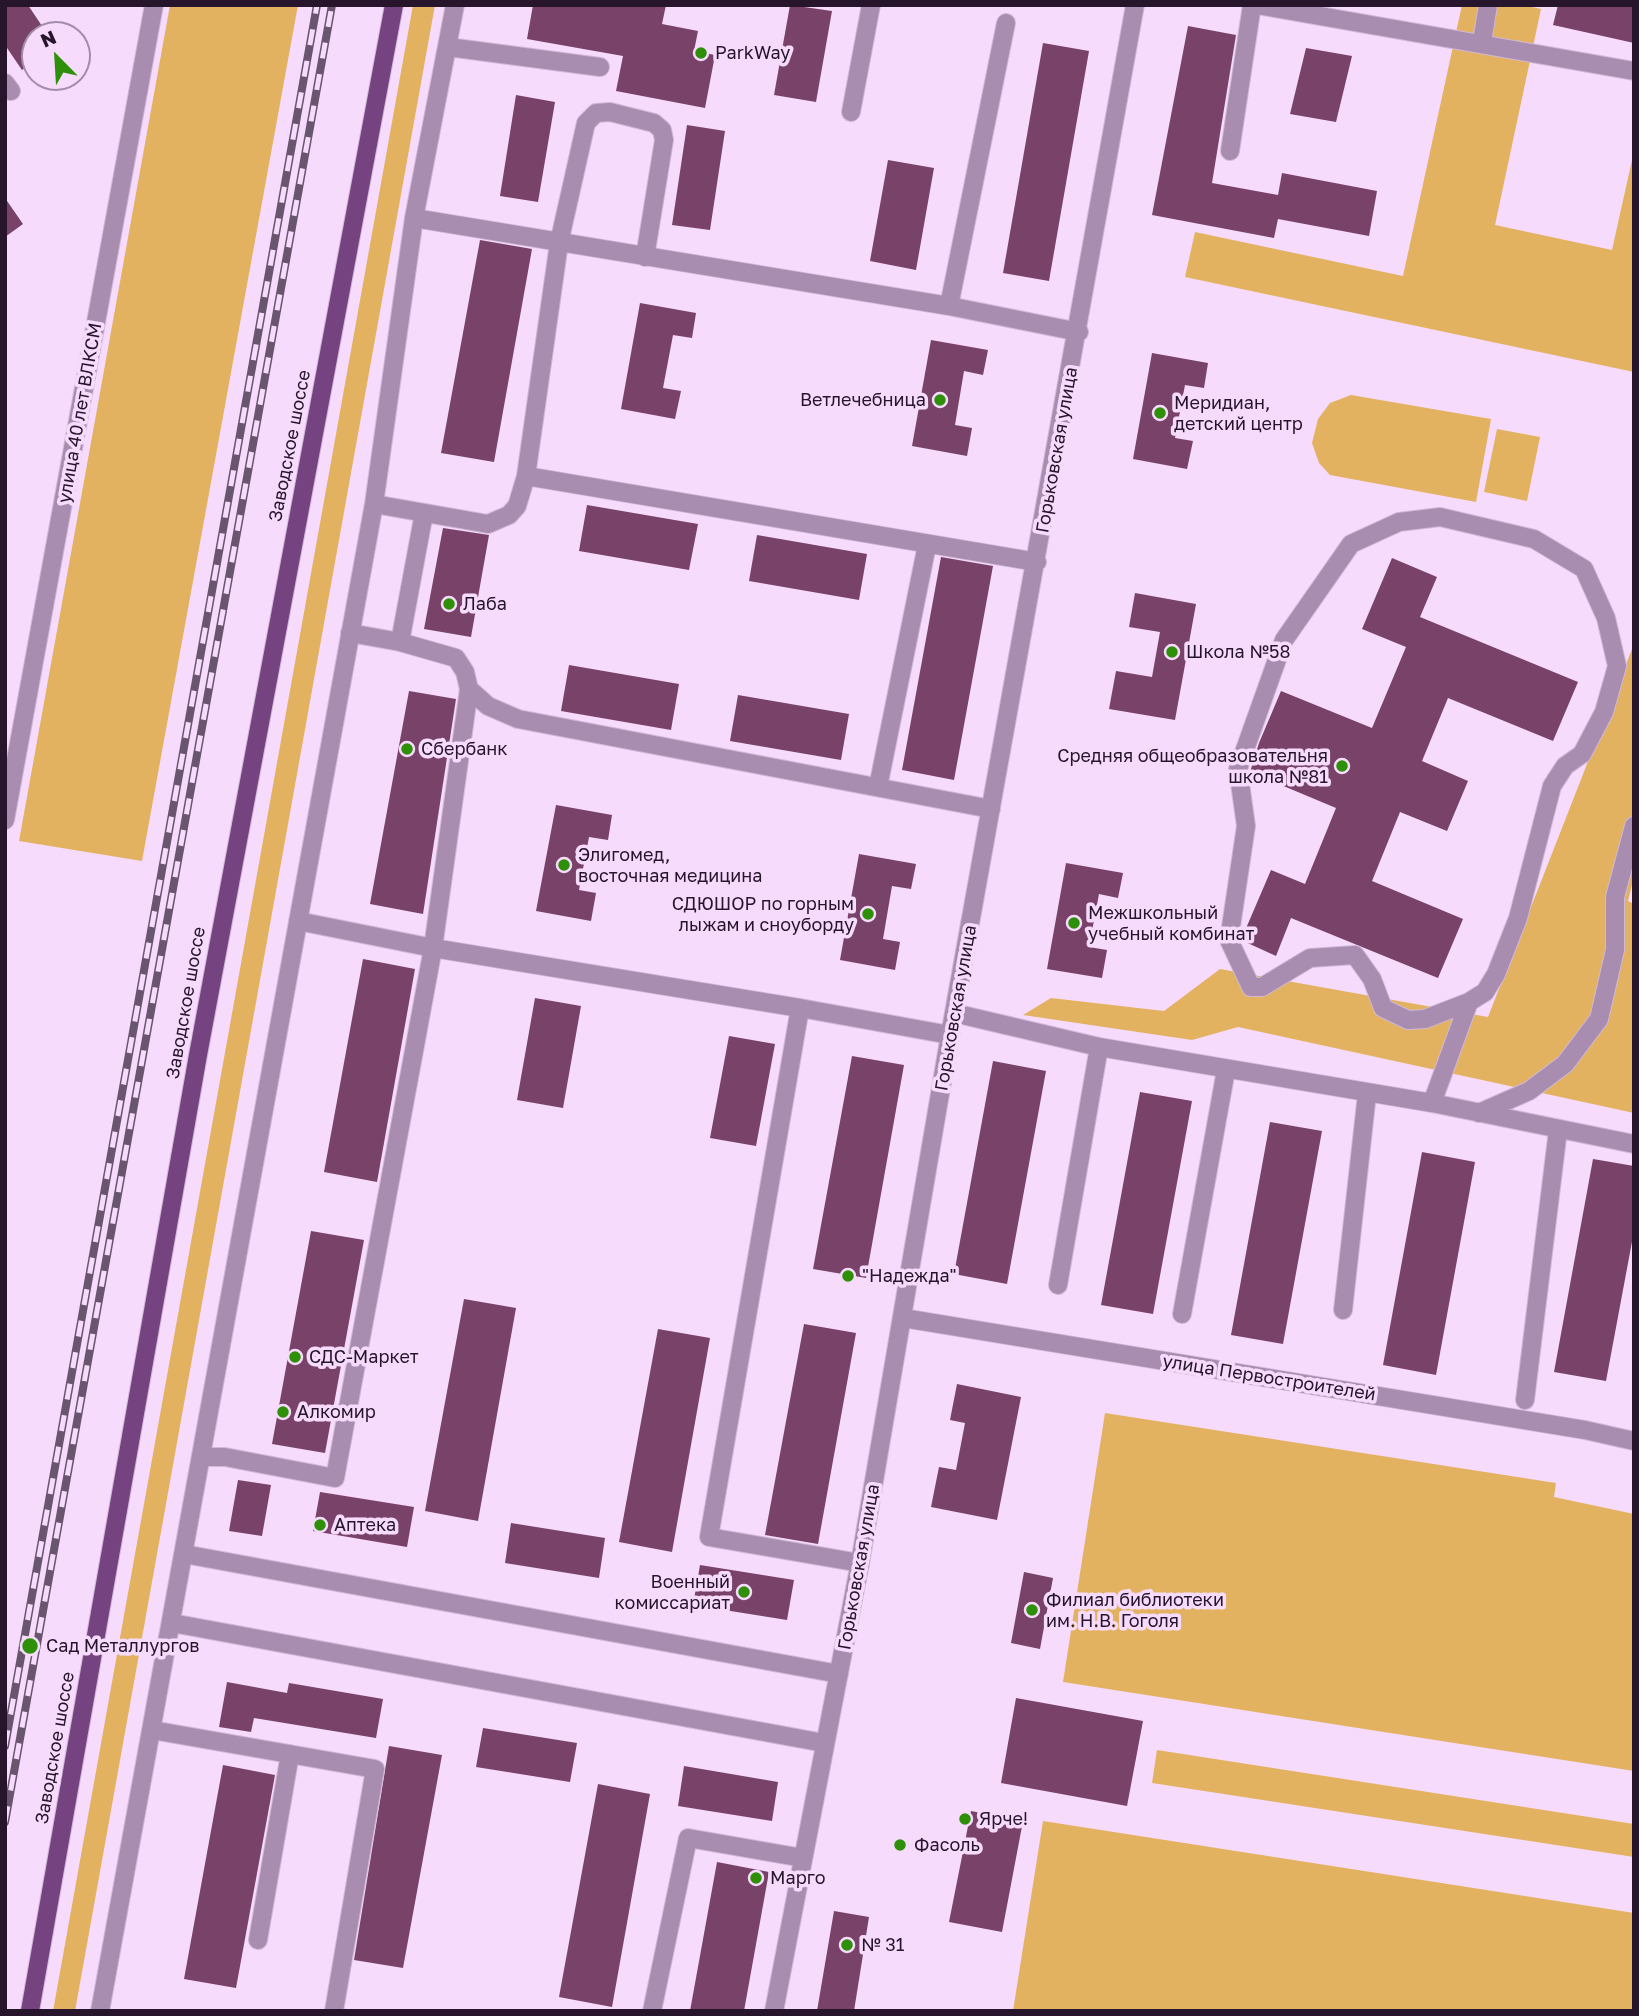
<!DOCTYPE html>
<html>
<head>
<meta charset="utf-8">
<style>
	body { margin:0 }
	#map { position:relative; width:1639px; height:2016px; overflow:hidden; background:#f6dbfd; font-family:"Golos Text",sans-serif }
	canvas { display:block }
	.frame { position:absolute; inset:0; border:7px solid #27162b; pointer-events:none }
	.north { position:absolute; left:21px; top:21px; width:70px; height:70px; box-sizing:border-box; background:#f6dbfd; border:2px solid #a38ca9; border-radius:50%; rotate:336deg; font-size:19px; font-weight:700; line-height:28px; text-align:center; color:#27162b }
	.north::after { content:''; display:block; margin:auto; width:24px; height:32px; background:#2e8f09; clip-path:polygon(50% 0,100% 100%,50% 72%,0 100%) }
</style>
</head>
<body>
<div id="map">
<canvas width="1639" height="2016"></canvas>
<div class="frame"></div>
<div class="north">N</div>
</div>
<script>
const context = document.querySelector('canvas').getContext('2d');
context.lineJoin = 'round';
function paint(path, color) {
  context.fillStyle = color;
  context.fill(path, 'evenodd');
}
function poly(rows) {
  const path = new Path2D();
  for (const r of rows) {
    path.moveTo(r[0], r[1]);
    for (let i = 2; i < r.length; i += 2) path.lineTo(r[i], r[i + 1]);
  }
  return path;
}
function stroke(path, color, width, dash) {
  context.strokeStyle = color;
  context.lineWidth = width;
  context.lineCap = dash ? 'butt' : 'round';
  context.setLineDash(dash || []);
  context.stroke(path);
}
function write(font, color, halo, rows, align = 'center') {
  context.font = font + ' "Golos Text",sans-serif';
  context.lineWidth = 7;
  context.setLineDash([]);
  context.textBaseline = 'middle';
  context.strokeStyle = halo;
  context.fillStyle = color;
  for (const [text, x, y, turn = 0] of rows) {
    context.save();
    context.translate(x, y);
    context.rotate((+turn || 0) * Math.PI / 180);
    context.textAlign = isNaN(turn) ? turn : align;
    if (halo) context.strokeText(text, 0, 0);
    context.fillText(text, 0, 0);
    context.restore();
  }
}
const green = poly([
	[170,5,298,5,142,861,19,841],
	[413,5,435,5,75,2011,53,2011],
	[1462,5,1523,5,1541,9,1495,225,1612,250,1634,151,1634,372,1185,277,1195,232,1403,276],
	[1351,395,1491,419,1476,502,1330,475,1319,463,1312,443,1318,419,1330,403],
	[1497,429,1540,437,1527,501,1484,492],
	[1634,644,1634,877,1628,901,1634,904,1634,1113,1238,1027,1192,1040,1023,1015,1051,998,1164,1011,1220,969,1488,1017],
	[1105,1413,1556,1483,1554,1497,1634,1514,1634,1771,1063,1682],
	[1157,1750,1634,1824,1634,1857,1152,1783],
	[1043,1821,1634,1913,1634,2011,1013,2011]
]);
const building = poly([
	[5,5,28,5,48,35,35,35,35,60,22,70,5,45],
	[533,5,666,5,662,24,698,31,694,51,715,55,705,108,616,91,623,56,527,39],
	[790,5,832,11,816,102,774,95],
	[1558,5,1634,5,1634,43,1553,25],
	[1188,26,1236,35,1212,183,1278,195,1282,173,1377,191,1369,236,1278,219,1274,238,1152,215],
	[1043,43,1089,51,1049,281,1003,273],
	[1306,48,1352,56,1336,122,1290,114],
	[516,95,555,102,538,202,500,196],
	[687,125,725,131,710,230,672,225],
	[888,160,934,168,916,270,870,261],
	[5,198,23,224,5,237],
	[480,240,532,249,494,462,441,453],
	[640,303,696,313,692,338,673,335,663,388,681,391,675,419,621,409],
	[931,340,988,350,983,375,964,371,955,425,972,428,967,456,912,446],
	[1152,353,1208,363,1204,388,1185,385,1175,438,1193,441,1187,469,1133,459],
	[587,505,698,524,689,570,579,551],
	[443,528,489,535,471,637,424,629],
	[757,535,867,554,859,600,749,581],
	[941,557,993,566,954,780,902,770],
	[1392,558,1437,577,1420,617,1578,682,1553,741,1448,698,1422,761,1468,781,1447,831,1400,812,1372,881,1463,919,1438,978,1291,918,1276,956,1241,940,1271,870,1305,884,1336,808,1250,772,1259,743,1281,691,1372,728,1406,647,1362,629],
	[1135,593,1196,604,1175,720,1109,709,1116,671,1152,677,1160,632,1129,627],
	[569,665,679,684,671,730,561,711],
	[409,691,456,699,423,914,370,904],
	[738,695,849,714,841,760,730,741],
	[556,805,612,815,608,840,589,837,579,890,596,893,591,921,536,911],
	[859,854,916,864,911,889,892,886,883,939,900,942,895,970,840,960],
	[1066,863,1123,873,1118,898,1099,894,1089,947,1107,950,1102,978,1047,969],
	[363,959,415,969,377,1182,324,1172],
	[535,998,581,1006,563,1108,517,1100],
	[729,1036,775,1044,756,1146,710,1138],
	[852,1056,904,1065,866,1278,813,1269],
	[993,1061,1046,1071,1007,1284,954,1274],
	[1140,1092,1192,1101,1153,1314,1101,1305],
	[1270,1122,1322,1131,1283,1344,1231,1335],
	[1422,1152,1475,1162,1436,1375,1383,1365],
	[1593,1159,1634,1166,1634,1231,1606,1381,1554,1372],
	[311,1231,364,1240,325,1453,272,1444],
	[464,1299,516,1308,478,1521,425,1511],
	[804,1324,856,1333,818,1544,765,1535],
	[658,1329,710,1338,672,1552,619,1542],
	[957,1384,1021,1397,997,1520,931,1507,939,1467,956,1470,965,1423,950,1420],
	[238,1480,271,1485,262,1536,229,1531],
	[320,1492,414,1507,407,1547,313,1531],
	[511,1523,605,1538,599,1578,505,1563],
	[700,1565,794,1580,787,1620,693,1605],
	[1024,1572,1053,1578,1040,1649,1011,1643],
	[227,1682,287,1693,289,1683,383,1699,376,1738,254,1718,251,1732,219,1727],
	[1016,1698,1143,1721,1127,1806,1001,1783],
	[483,1728,577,1743,570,1782,476,1767],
	[389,1746,442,1755,403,1968,354,1960],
	[223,1765,275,1775,236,1988,184,1979],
	[684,1766,778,1782,772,1821,678,1806],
	[598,1784,650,1794,612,2007,559,1997],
	[971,1811,1023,1821,1002,1932,949,1922],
	[717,1862,769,1872,744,2011,690,2011],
	[834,1911,869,1917,854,2011,817,2011]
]);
const minor = poly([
	[1257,5,1634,71],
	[1482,42,1488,5],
	[448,47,600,67],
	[5,83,11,91],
	[851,112,871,5],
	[1230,151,1252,5],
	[414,218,949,306,1079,332],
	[949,306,1006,23],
	[526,476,559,243,586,123,596,113,610,112,654,123,662,130,664,140,645,257],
	[374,504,488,524,509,515,517,506,526,476,1037,562],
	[350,633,400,642,456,658,465,672,469,689,488,706,518,719,991,809],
	[400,642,424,513],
	[878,787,927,545],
	[5,820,154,5],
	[298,921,433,948,800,1008],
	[954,1013,1099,1047,1432,1103,1634,1144],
	[1432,1103,1469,1002,1485,992,1496,974,1518,918,1552,786,1565,766,1582,754,1604,712,1617,666,1606,618,1584,569,1534,539,1440,517,1399,522,1351,544,1284,640,1238,769,1246,826,1229,940,1251,987,1262,987,1310,958,1355,955,1372,979,1383,1008,1408,1020,1425,1019,1469,1002],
	[1479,1113,1529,1091,1565,1064,1599,1019,1615,950,1615,897,1634,826],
	[1058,1285,1099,1047],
	[1343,1310,1367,1094],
	[1182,1314,1226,1070],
	[903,1318,1585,1430,1634,1441],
	[1525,1400,1558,1130],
	[202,1457,225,1457,335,1478,433,948,469,689],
	[184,1554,839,1674],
	[860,1563,709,1537,800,1008,950,1035],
	[172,1623,824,1743],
	[152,1730,375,1769,334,2011],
	[258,1940,290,1754],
	[100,2011,374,504,414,218,455,5],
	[652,2011,688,1838,803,1858],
	[774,2011,860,1563,950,1035,1135,5]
]);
const major = poly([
	[30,2011,198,1055,394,5]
]);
const rail = poly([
	[5,1746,317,5],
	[5,1822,332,5]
]);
const markers = [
	[701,53,7,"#2e8f09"],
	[940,400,7,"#2e8f09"],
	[1160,413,7,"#2e8f09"],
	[449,604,7,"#2e8f09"],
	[1172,652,7,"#2e8f09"],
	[407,749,7,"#2e8f09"],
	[1342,766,7,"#2e8f09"],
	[564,865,7,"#2e8f09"],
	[868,914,7,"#2e8f09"],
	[1074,923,7,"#2e8f09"],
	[848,1276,7,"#2e8f09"],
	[295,1357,7,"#2e8f09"],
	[283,1412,7,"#2e8f09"],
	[320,1525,7,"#2e8f09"],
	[744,1592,7,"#2e8f09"],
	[1032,1610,7,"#2e8f09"],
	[30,1646,9,"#2e8f09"],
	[965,1819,7,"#2e8f09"],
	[900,1845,7,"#2e8f09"],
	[756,1878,7,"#2e8f09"],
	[847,1945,7,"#2e8f09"]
];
const poiNames = [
	["ParkWay",715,53],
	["Ветлечебница",926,400,"right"],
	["Меридиан,",1174,403],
	["детский центр",1174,424],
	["Лаба",463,604],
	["Школа №58",1186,652],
	["Сбербанк",421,749],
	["Средняя общеобразовательня",1328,756,"right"],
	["школа №81",1328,777,"right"],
	["Элигомед,",578,855],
	["восточная медицина",578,876],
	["СДЮШОР по горным",854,904,"right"],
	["лыжам и сноуборду",854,925,"right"],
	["Межшкольный",1088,913],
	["учебный комбинат",1088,934],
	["\"Надежда\"",862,1276],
	["СДС-Маркет",309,1357],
	["Алкомир",297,1412],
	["Аптека",334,1525],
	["Военный",730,1582,"right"],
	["комиссариат",730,1603,"right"],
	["Филиал библиотеки",1046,1600],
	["им. Н.В. Гоголя",1046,1621],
	["Сад Металлургов",46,1646],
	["Ярче!",979,1819],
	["Фасоль",914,1845],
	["Марго",770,1878],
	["№ 31",861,1945]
];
const streetNames = [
	["улица 40 лет ВЛКСМ",80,413,-80],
	["Заводское шоссе",290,446,-79],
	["Горьковская улица",1057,450,-80],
	["Заводское шоссе",186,1003,-80],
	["Горьковская улица",956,1008,-80],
	["улица Первостроителей",1269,1378,9],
	["Горьковская улица",859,1567,-80],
	["Заводское шоссе",55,1748,-80]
];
paint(green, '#e2b260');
paint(building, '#794268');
stroke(minor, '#d1b8d7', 20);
stroke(major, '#d1b8d7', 20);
stroke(minor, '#a98db0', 18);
stroke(major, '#744380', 18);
stroke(rail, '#69556e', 8);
stroke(rail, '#f6dbfd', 5, [16]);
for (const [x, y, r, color] of markers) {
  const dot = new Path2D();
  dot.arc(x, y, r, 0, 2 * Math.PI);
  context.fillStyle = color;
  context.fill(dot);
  stroke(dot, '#f6dbfd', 2.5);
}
write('18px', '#27162b', '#f6dbfd', poiNames, 'left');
write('18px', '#27162b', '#f6dbfd', streetNames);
</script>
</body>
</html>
